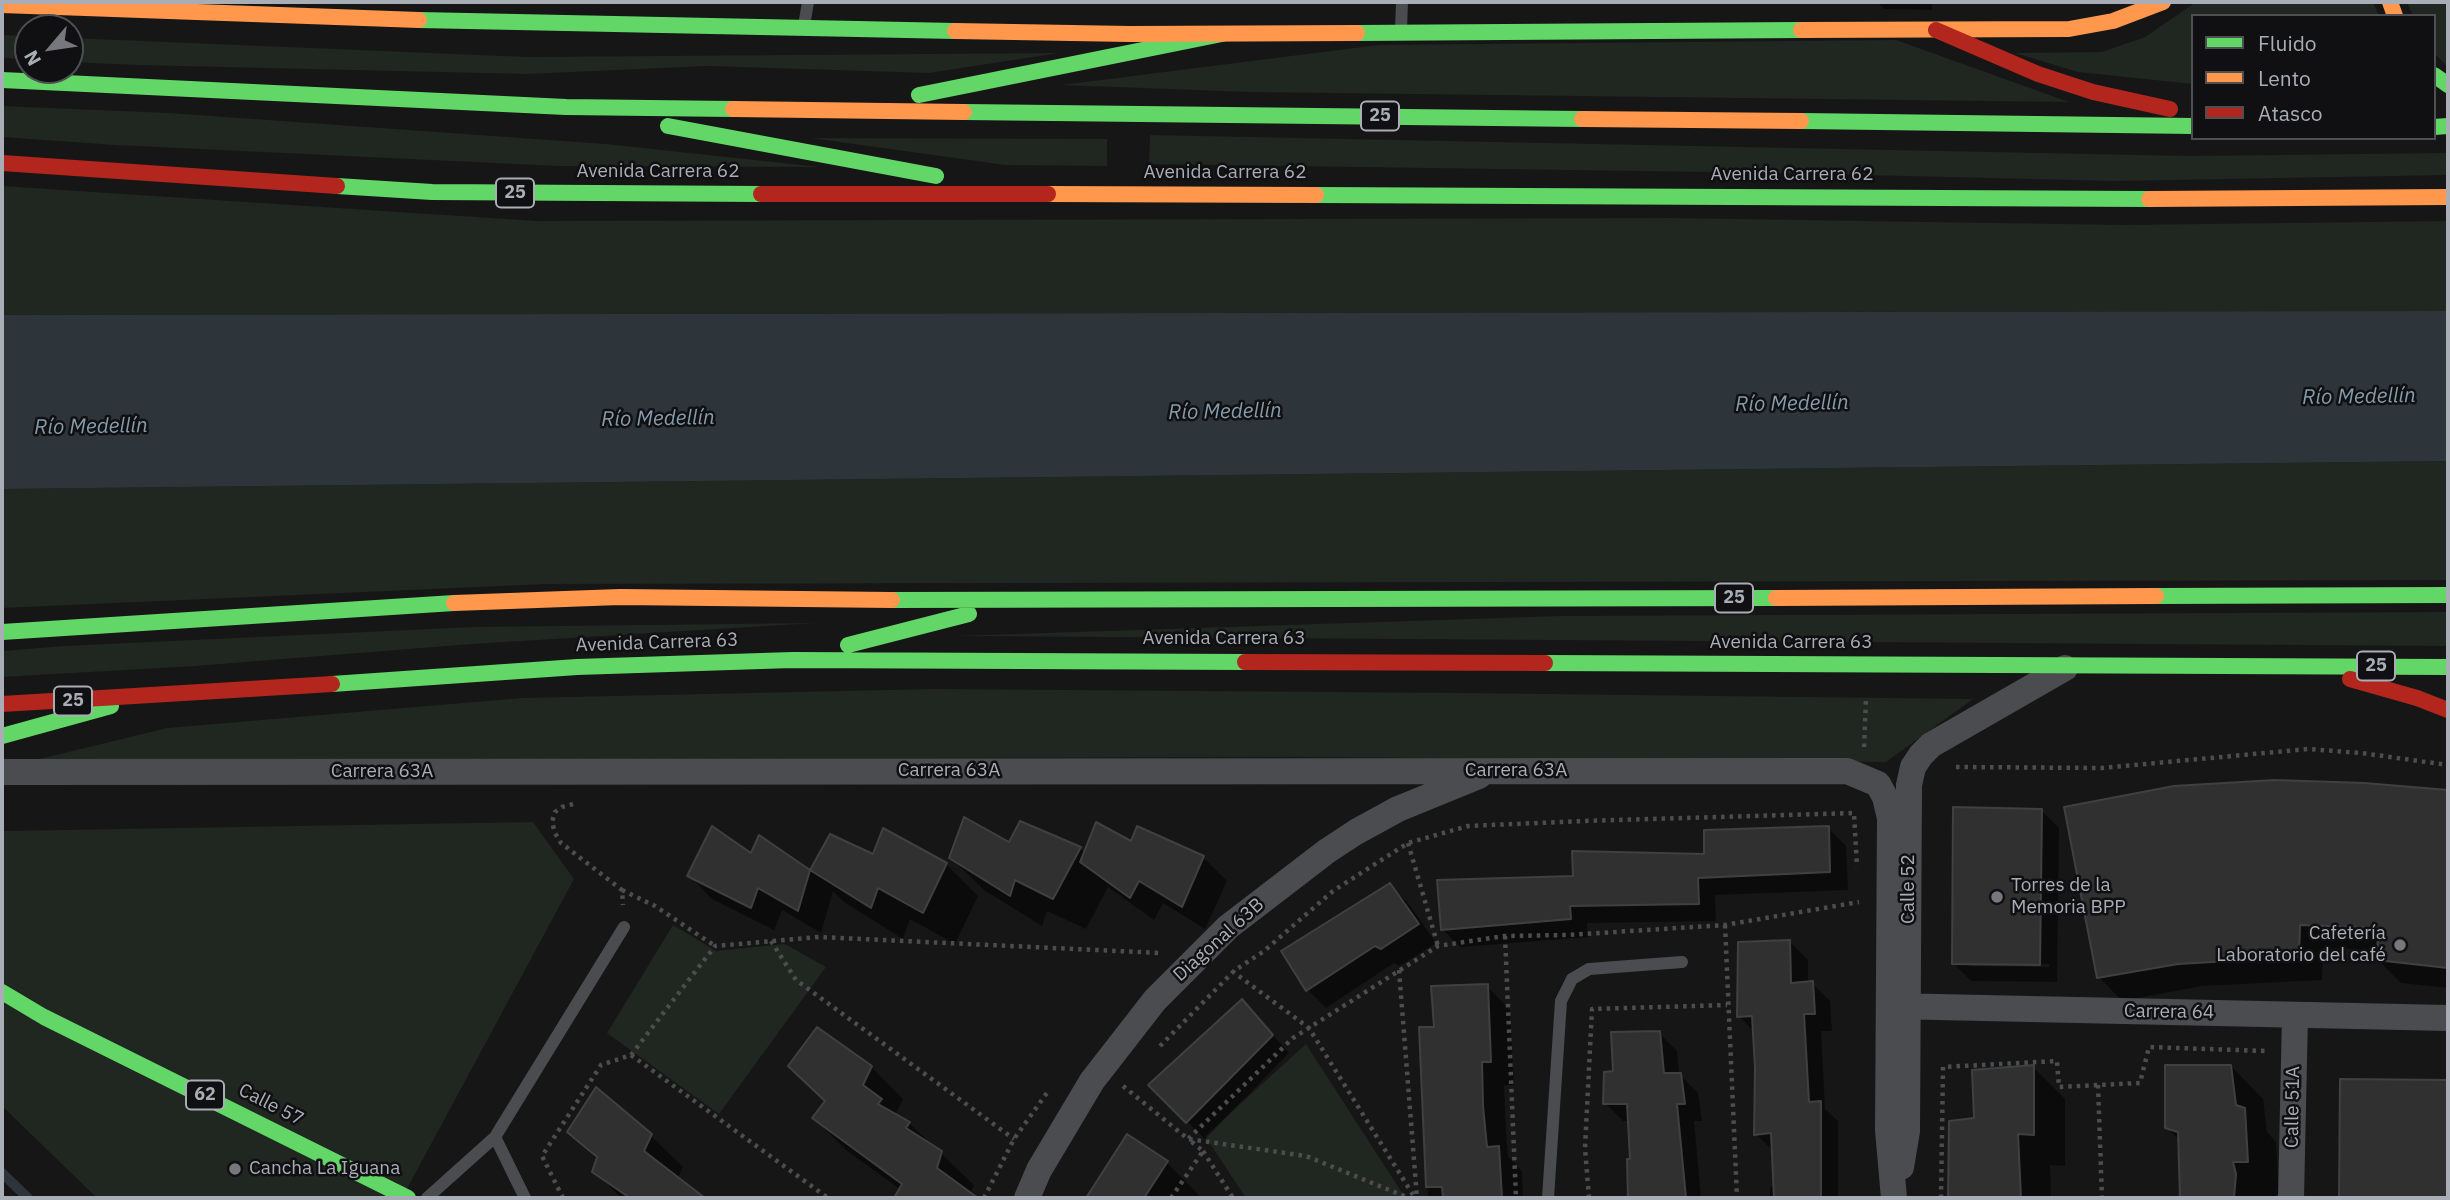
<!DOCTYPE html>
<html>
<head>
<meta charset="utf-8">
<style>
	body { margin:0 }
	#map { position:relative; width:2450px; height:1200px; overflow:hidden; background:#161616; font-family:"IBM Plex Sans",sans-serif }
	canvas { display:block }
	.frame { position:absolute; inset:0; border:4px solid #a9adb5; pointer-events:none }
	.legend { position:absolute; left:2191px; top:14px; width:245px; height:126px; box-sizing:border-box; background:#101012; border:2px solid #4d4f53; margin:0; padding:9px 12px; list-style:none; font-size:21px; color:#a9adb5 }
	.legend li { display:flex; align-items:center; gap:14px; height:35px }
	.legend b { width:35px; border:2px solid #4d4f53 }
	.north { position:absolute; left:14px; top:14px; width:70px; height:70px; box-sizing:border-box; background:#101012; border:2px solid #4d4f53; border-radius:50%; rotate:241deg; font-size:19px; font-weight:700; line-height:28px; text-align:center; color:#a9adb5 }
	.north::after { content:''; display:block; margin:auto; width:24px; height:32px; background:#76787d; clip-path:polygon(50% 0,100% 100%,50% 72%,0 100%) }
</style>
</head>
<body>
<div id="map">
<canvas width="2450" height="1200"></canvas>
<div class="frame"></div>
<ul class="legend">
<li><b style="height:9px;background:#63d668"></b>Fluido</li>
<li><b style="height:9px;background:#ff974d"></b>Lento</li>
<li><b style="height:9px;background:#b3261e"></b>Atasco</li>
</ul>
<div class="north">N</div>
</div>
<script>
const context = document.querySelector('canvas').getContext('2d');
context.lineJoin = 'round';
function paint(path, color) {
  context.fillStyle = color;
  context.fill(path, 'evenodd');
}
function poly(rows) {
  const path = new Path2D();
  for (const r of rows) {
    path.moveTo(r[0], r[1]);
    for (let i = 2; i < r.length; i += 2) path.lineTo(r[i], r[i + 1]);
  }
  return path;
}
function stroke(path, color, width, dash) {
  context.strokeStyle = color;
  context.lineWidth = width;
  context.lineCap = dash ? 'butt' : 'round';
  context.setLineDash(dash || []);
  context.stroke(path);
}
function write(font, color, halo, rows, align = 'center') {
  context.font = font + ' "IBM Plex Sans",sans-serif';
  context.lineWidth = 5;
  context.setLineDash([]);
  context.textBaseline = 'middle';
  context.strokeStyle = halo;
  context.fillStyle = color;
  for (const [text, x, y, turn = 0] of rows) {
    context.save();
    context.translate(x, y);
    context.rotate((+turn || 0) * Math.PI / 180);
    context.textAlign = isNaN(turn) ? turn : align;
    if (halo) context.strokeText(text, 0, 0);
    context.fillText(text, 0, 0);
    context.restore();
  }
}
const green = poly([
	[2196,2,2373,2,2379,16,2193,16,2193,84,2078,72,2015,53,2102,52,2145,37],
	[2407,2,2448,2,2448,67,2434,53,2434,16,2413,16],
	[2,35,28,36,28,59,2,58],
	[70,38,528,57,1059,53,929,73,707,66,527,74,136,65,70,62],
	[1896,40,2069,102,1249,92,1062,85,1378,45],
	[2,106,169,113,606,144,820,167,558,166,115,145,2,137],
	[1150,135,2189,156,2448,153,2448,175,2116,181,1779,173,1149,164],
	[811,138,1107,139,1107,166,1005,165],
	[2,186,536,221,1672,218,2123,225,2448,221,2448,311,2,315],
	[2448,461,2448,580,546,584,2,608,2,489],
	[2448,612,2448,646,955,636,1560,616],
	[816,623,472,644,195,666,2,677,2,651,64,646,473,627],
	[934,689,1464,693,1973,699,1886,762,1295,757,553,759,23,763,167,728,522,698],
	[533,822,574,879,402,1198,97,1198,2,1106,2,831],
	[673,925,716,951,785,944,826,967,719,1114,607,1033],
	[1306,1044,1404,1196,1401,1198,1246,1198,1205,1136]
]);
const water = poly([
	[2448,311,2448,461,2,489,2,315]
]);
const shadow = poly([
	[1877,2,1932,2,1932,10,1884,9],
	[2364,784,2448,793,2448,988,2401,983,2378,960,2379,950,2323,948,2322,980,2202,986,2122,1001,2099,977],
	[2041,810,2059,828,2057,982,1971,981,1953,963],
	[1969,963,2049,964,2049,967,1969,966],
	[1828,828,1846,846,1848,890,1715,895,1716,921,1587,923,1588,937,1461,947,1443,930,1574,878,1705,856],
	[831,836,874,857,946,864,978,896,955,944,910,919,903,939,844,902,833,891,821,933,782,910,774,930,712,899,689,875,752,855,760,838,810,873],
	[1131,843,1203,857,1227,881,1205,929,1163,903,1154,920,1108,887,1086,929,1047,911,1042,926,984,890,951,858,1010,844,1080,848,1085,854],
	[1390,885,1408,903,1436,943,1400,966,1394,963,1326,1008,1308,990,1283,952],
	[1790,942,1808,960,1808,983,1812,983,1830,1001,1832,1031,1821,1031,1825,1109,1838,1121,1838,1198,1770,1198,1770,1187,1775,1186,1773,1151,1756,1134,1754,1032,1739,1016],
	[1487,986,1510,1010,1514,1085,1504,1085,1506,1130,1508,1157,1522,1171,1523,1198,1428,1198,1421,1029,1436,1028],
	[1259,1019,1289,1053,1205,1139,1150,1085],
	[1659,1033,1677,1051,1679,1074,1698,1093,1702,1121,1694,1121,1701,1198,1603,1198,1629,1198,1632,1161,1630,1121,1623,1121,1605,1103,1615,1073],
	[2231,1066,2263,1099,2267,1132,2276,1142,2279,1194,2276,1194,2276,1198,2182,1198,2180,1141,2167,1128],
	[871,1067,903,1099,895,1115,909,1123,974,1185,970,1195,974,1198,896,1198,901,1190,846,1150,814,1118],
	[2033,1067,2065,1099,2065,1166,2050,1165,2051,1198,1950,1198,1950,1122,1976,1119],
	[2341,1080,2448,1082,2448,1198,2341,1198],
	[569,1132,650,1135,683,1167,678,1178,705,1198,621,1198,594,1171,598,1161],
	[1128,1136,1167,1163,1199,1195,1196,1198,1088,1198]
]);
const stream = poly([
	[2,1173,28,1198]
]);
const building = poly([
	[2275,780,2364,783,2448,790,2448,968,2376,960,2379,928,2300,925,2299,957,2178,964,2097,978,2064,807,2174,786,2275,780],
	[1953,807,2042,809,2040,965,1952,964,1953,807],
	[964,817,1009,842,1020,821,1081,847,1053,899,1015,880,1010,896,949,858,964,817],
	[1096,822,1131,841,1137,826,1204,856,1182,907,1139,881,1130,898,1080,862,1096,822],
	[712,826,751,853,759,835,810,870,798,911,758,888,751,908,687,876,712,826],
	[1829,826,1830,872,1698,878,1699,904,1570,906,1571,919,1441,930,1437,880,1573,876,1572,851,1704,854,1704,830,1829,826],
	[883,828,947,863,923,913,878,888,871,908,810,870,830,834,873,854,883,828],
	[1390,883,1419,924,1381,949,1375,946,1306,991,1281,951,1390,883],
	[1790,940,1791,983,1813,981,1815,1014,1804,1014,1809,1102,1821,1101,1821,1198,1774,1198,1771,1133,1754,1135,1755,1068,1752,1016,1737,1017,1738,942,1790,940],
	[1488,984,1491,1062,1482,1062,1483,1106,1487,1147,1499,1146,1502,1198,1443,1198,1442,1187,1426,1187,1419,1027,1434,1027,1431,986,1488,984],
	[1242,999,1273,1035,1186,1123,1148,1085,1242,999],
	[817,1027,872,1066,863,1085,882,1099,878,1104,910,1122,906,1128,942,1151,937,1168,978,1198,894,1198,902,1184,812,1118,825,1101,788,1066,817,1027],
	[1660,1031,1664,1073,1681,1073,1685,1104,1677,1104,1686,1198,1628,1198,1627,1159,1630,1159,1627,1104,1603,1104,1604,1072,1613,1071,1611,1032,1660,1031],
	[2034,1065,2034,1135,2018,1134,2021,1198,1948,1198,1949,1121,1974,1118,1972,1070,2034,1065],
	[2165,1065,2231,1065,2236,1105,2245,1108,2248,1162,2233,1162,2236,1174,2234,1198,2180,1198,2178,1132,2165,1128,2165,1065],
	[2340,1079,2448,1080,2448,1198,2339,1198,2340,1079],
	[596,1087,652,1134,644,1151,705,1198,630,1198,592,1172,597,1157,567,1132,596,1087],
	[1127,1134,1168,1161,1144,1198,1086,1198,1127,1134]
]);
const path = poly([
	[1864,747,1866,700],
	[1956,767,2102,768,2308,749,2361,753,2448,765],
	[573,804,562,807,555,812,552,822,555,833,561,843,622,890,623,905],
	[1408,843,1438,946],
	[622,890,655,906,715,946],
	[1725,925,1737,1198],
	[1505,936,1516,1198],
	[771,941,796,980,1014,1139],
	[1399,970,1417,1198],
	[1232,971,1309,1028,1415,1198],
	[1160,1046,1234,971,1264,951,1333,891,1408,843,1468,826,1584,821,1854,813,1857,867],
	[631,1055,828,1198],
	[2098,1085,2102,1198],
	[1123,1086,1188,1139,1306,1156,1409,1198],
	[1203,1151,1233,1198],
	[563,1198,542,1156,601,1065,631,1055,715,946,819,937,1160,953],
	[984,1198,1014,1139,1049,1090],
	[1171,1198,1203,1151,1188,1139,1293,1038,1438,946,1505,936,1568,935,1725,925,1859,902],
	[1589,1198,1585,1148,1592,1009,1727,1005],
	[1941,1198,1943,1067,2057,1061,2059,1087,2140,1083,2149,1047,2265,1051]
]);
const lane = poly([
	[804,26,808,2],
	[1401,29,1402,2],
	[495,1137,624,927],
	[427,1198,495,1137,525,1198],
	[1548,1198,1561,1001,1572,979,1589,969,1682,962]
]);
const street = poly([
	[2,772,1847,771,1878,784,1885,797,1890,818,1888,1130,1894,1198],
	[1891,1006,2448,1018],
	[1901,1167,1907,1131,1909,785,1913,767,1921,755,1931,745,2065,668],
	[1027,1198,1039,1170,1092,1081,1155,1000,1228,927,1327,851,1356,832,1398,809,1479,776],
	[2291,1198,2295,1015]
]);
const fast = poly([
	[419,20,955,31],
	[1357,33,1801,30],
	[2434,75,2448,85],
	[2,80,566,107,733,109],
	[919,95,1222,34],
	[964,112,1582,119],
	[1801,121,2193,126],
	[668,126,936,176],
	[2434,127,2448,126],
	[337,186,432,192,761,194],
	[1316,195,2149,199],
	[2156,596,2448,595],
	[892,600,1776,598],
	[2,632,454,603],
	[848,645,969,614],
	[1545,663,2448,667],
	[332,684,577,667,792,660,1245,662],
	[2,736,111,706],
	[2,992,44,1017,408,1198]
]);
const slow = poly([
	[2390,2,2395,16],
	[2,5,419,20],
	[1801,30,2069,29,2113,21,2163,2],
	[955,31,1130,34,1357,33],
	[733,109,964,112],
	[1582,119,1801,121],
	[1048,194,1316,195],
	[2149,199,2448,197],
	[1776,598,2156,596],
	[454,603,620,597,892,600]
]);
const jam = poly([
	[1936,30,2038,74,2093,92,2170,109],
	[2,163,337,186],
	[761,194,1048,194],
	[1245,662,1545,663],
	[2350,679,2417,698,2448,710],
	[2,704,332,684]
]);
const markers = [
	[1997,897,7,"#76787d"],
	[2400,945,7,"#76787d"],
	[235,1169,7,"#76787d"]
];
const shields = [
	[1380,116,38],
	[515,193,38],
	[1734,598,38],
	[2376,666,38],
	[73,701,38],
	[205,1095,38]
];
const shieldNames = [
	["25",1380,116],
	["25",515,193],
	["25",1734,598],
	["25",2376,666],
	["25",73,701],
	["62",205,1095]
];
const streetNames = [
	["Avenida Carrera 62",658,172],
	["Avenida Carrera 62",1225,173],
	["Avenida Carrera 62",1792,175],
	["Avenida Carrera 63",1224,639],
	["Avenida Carrera 63",657,643,-2],
	["Avenida Carrera 63",1791,643],
	["Carrera 63A",949,771],
	["Carrera 63A",1516,771],
	["Carrera 63A",382,772],
	["Calle 52",1909,889,-90],
	["Diagonal 63B",1219,940,-42],
	["Carrera 64",2169,1012,1],
	["Calle 57",271,1105,27],
	["Calle 51A",2293,1107,-89]
];
const poiNames = [
	["Torres de la",2011,886],
	["Memoria BPP",2011,908],
	["Cafetería",2386,934,"right"],
	["Laboratorio del café",2386,956,"right"],
	["Cancha La Iguana",249,1169]
];
const waterNames = [
	["Río Medellín",2359,397,-1],
	["Río Medellín",1792,404,-1],
	["Río Medellín",1225,412,-1],
	["Río Medellín",658,419,-1],
	["Río Medellín",91,427,-1]
];
paint(green, '#202620');
paint(water, '#2e353a');
paint(shadow, '#0007');
stroke(stream, '#2e353a', 10);
paint(building, '#303031');
stroke(building, '#3f4042', 2);
stroke(path, '#4c4d4f', 4.5, [3.5, 5]);
stroke(lane, '#4b4c4f', 12);
stroke(street, '#4b4c4f', 26);
stroke(fast, '#63d668', 16);
stroke(slow, '#ff974d', 16);
stroke(jam, '#b3261e', 16);
for (const [x, y, r, color] of markers) {
  const dot = new Path2D();
  dot.arc(x, y, r, 0, 2 * Math.PI);
  context.fillStyle = color;
  context.fill(dot);
  stroke(dot, '#101012', 2.5);
}
for (const [x, y, w] of shields) {
  const box = new Path2D();
  box.roundRect(x - w / 2, y - 14.5, w, 29, 5);
  context.fillStyle = '#101012';
  context.fill(box);
  stroke(box, '#a9adb5', 2);
}
write('bold 18px', '#a9adb5', null, shieldNames);
write('19px', '#a9adb5', '#101012', streetNames);
write('19px', '#a9adb5', '#101012', poiNames, 'left');
write('italic 21px', '#849cac', '#101012', waterNames);
</script>
</body>
</html>
